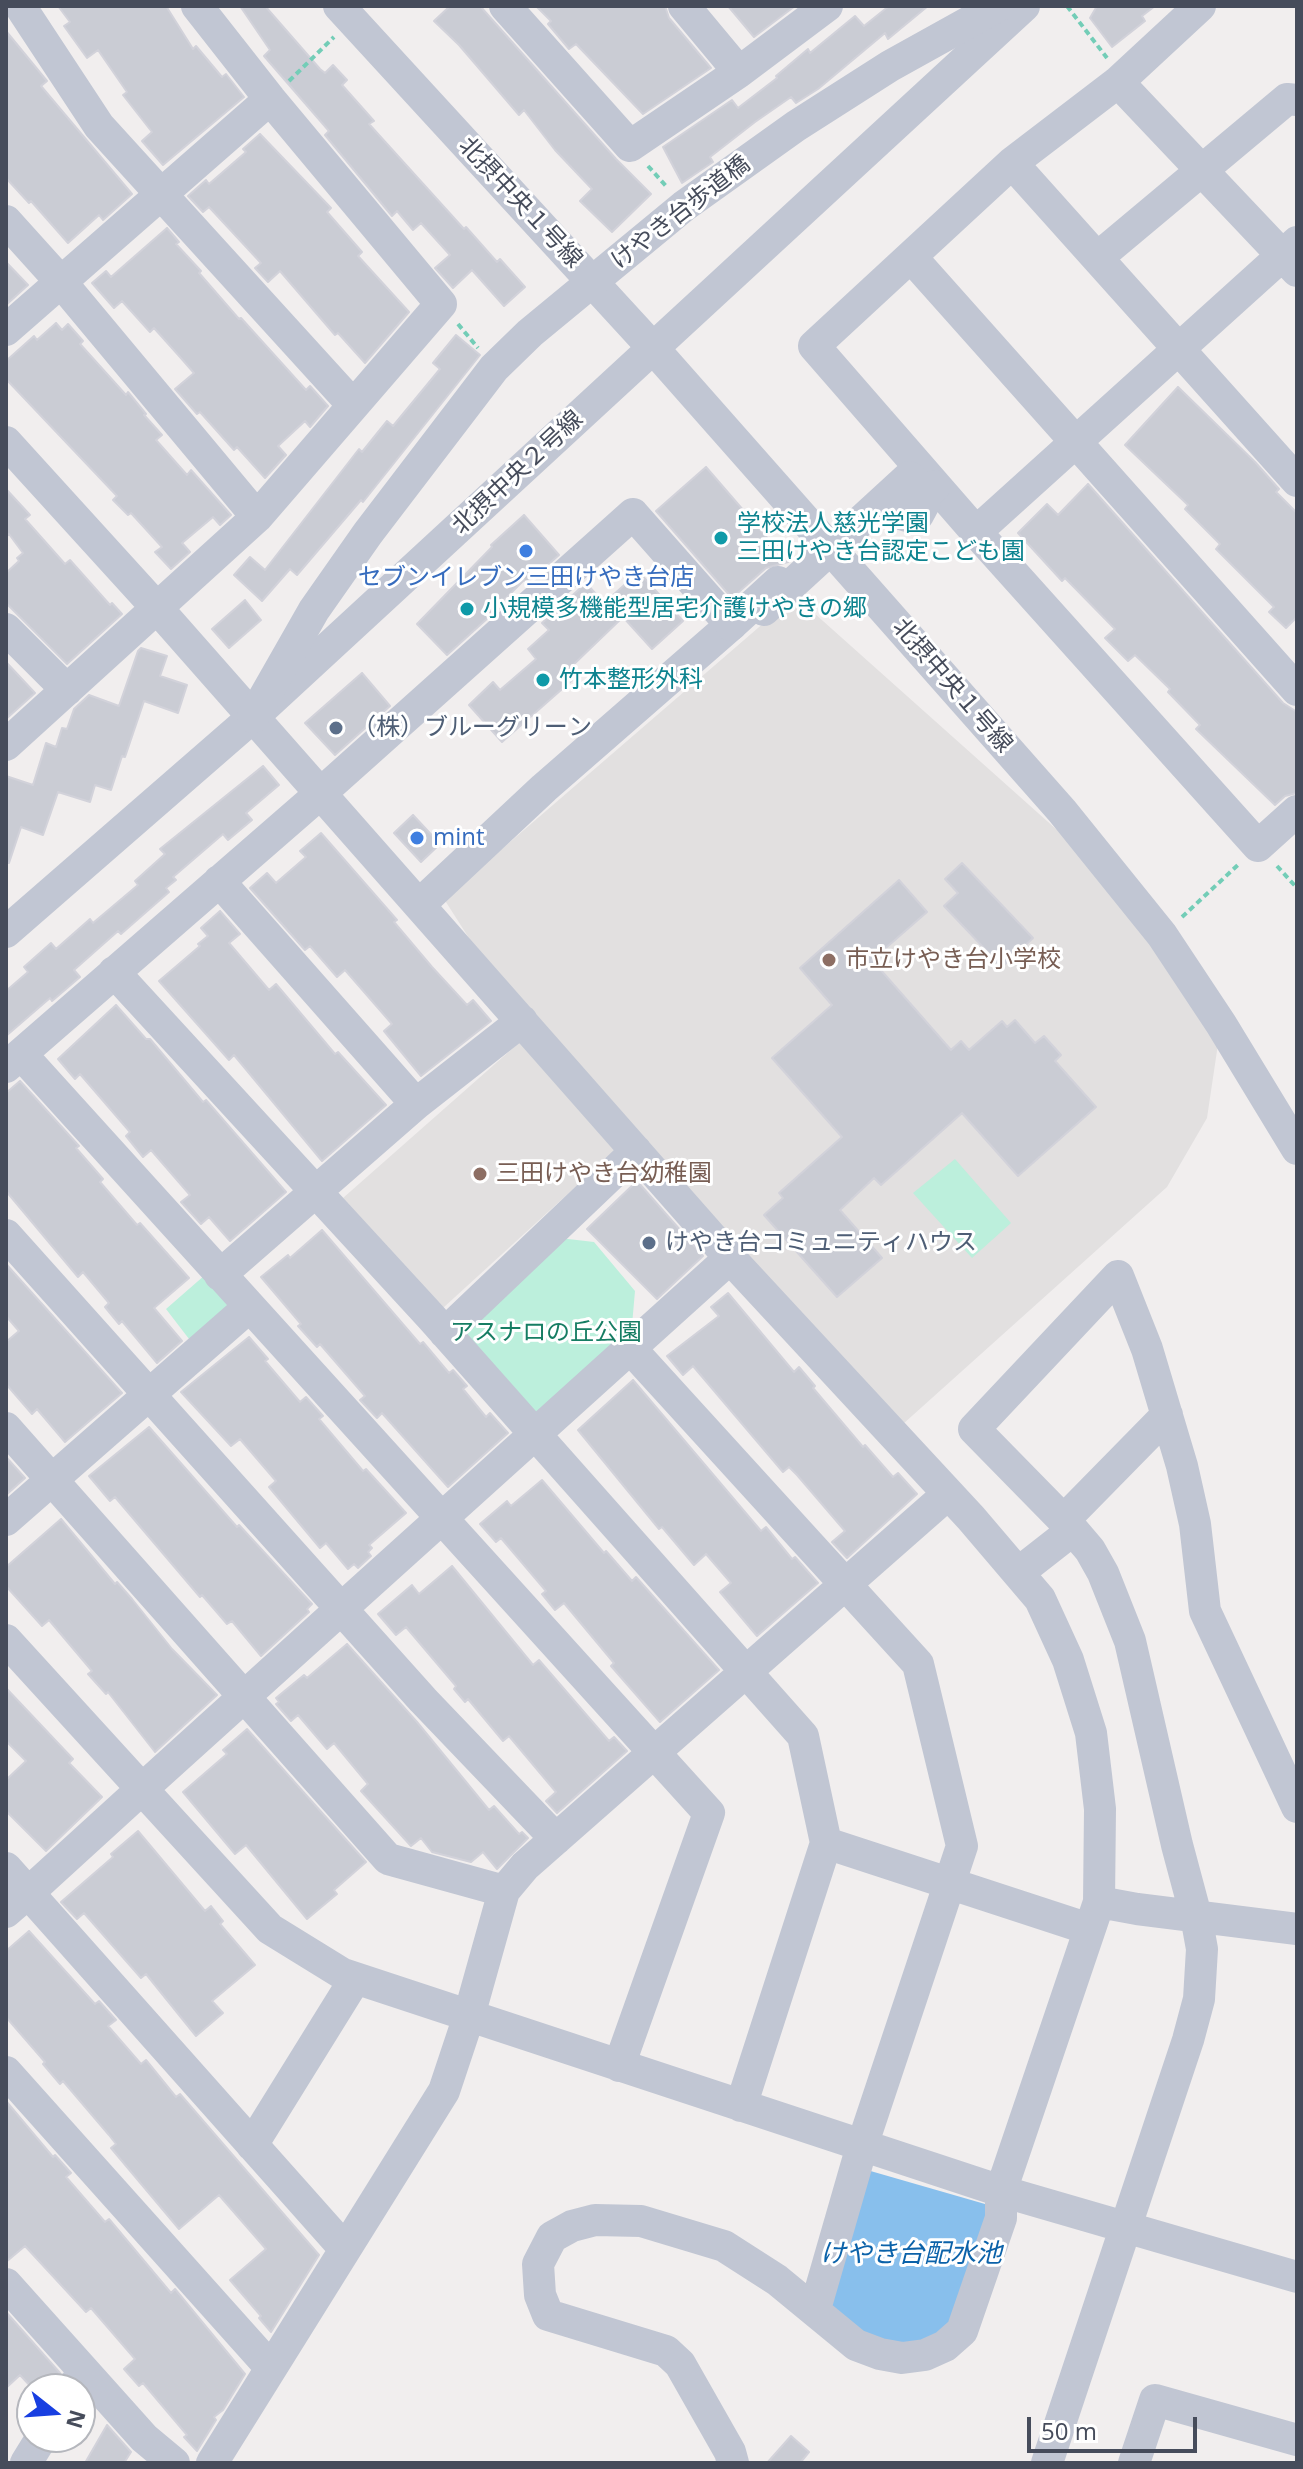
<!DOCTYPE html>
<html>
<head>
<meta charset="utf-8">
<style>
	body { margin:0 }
	#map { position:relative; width:1303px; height:2469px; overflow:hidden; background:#f1eeee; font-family:"Open Sans",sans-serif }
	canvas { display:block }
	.frame { position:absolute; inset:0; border:8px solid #464c5b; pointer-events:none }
	.north { position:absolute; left:16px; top:2373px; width:80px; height:80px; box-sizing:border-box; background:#fff; border:2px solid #b5b7bd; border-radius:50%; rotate:107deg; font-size:22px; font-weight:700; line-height:32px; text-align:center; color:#464c5b }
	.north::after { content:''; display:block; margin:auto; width:28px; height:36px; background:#183fe1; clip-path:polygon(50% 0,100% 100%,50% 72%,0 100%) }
	.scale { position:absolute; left:1027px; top:2417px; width:170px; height:36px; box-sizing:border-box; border:4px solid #464c5b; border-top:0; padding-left:10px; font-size:24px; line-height:28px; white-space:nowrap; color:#464c5b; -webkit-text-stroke:6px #fff; paint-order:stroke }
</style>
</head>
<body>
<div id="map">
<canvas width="1303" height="2469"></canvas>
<div class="frame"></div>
<div class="north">N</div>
<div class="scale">50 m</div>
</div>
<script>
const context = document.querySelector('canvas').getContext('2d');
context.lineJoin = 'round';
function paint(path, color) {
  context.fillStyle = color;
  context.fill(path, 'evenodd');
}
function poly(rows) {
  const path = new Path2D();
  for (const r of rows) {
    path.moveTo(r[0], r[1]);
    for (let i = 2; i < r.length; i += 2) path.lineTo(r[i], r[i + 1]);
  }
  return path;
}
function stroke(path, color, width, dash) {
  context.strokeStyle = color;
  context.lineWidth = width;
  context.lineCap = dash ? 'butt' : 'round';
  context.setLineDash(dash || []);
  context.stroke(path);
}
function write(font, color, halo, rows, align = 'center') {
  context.font = font + ' "Open Sans","Noto Sans JP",sans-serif';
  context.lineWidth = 6;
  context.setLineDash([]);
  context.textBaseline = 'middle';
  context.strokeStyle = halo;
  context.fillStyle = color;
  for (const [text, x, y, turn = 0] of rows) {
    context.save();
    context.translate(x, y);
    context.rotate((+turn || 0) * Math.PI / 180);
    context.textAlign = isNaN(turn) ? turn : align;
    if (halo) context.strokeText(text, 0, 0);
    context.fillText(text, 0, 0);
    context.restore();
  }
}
const education = poly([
	[795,596,1131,896,1221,1024,1207,1118,1167,1187,893,1433,522,1021,444,899],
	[521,1041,617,1149,443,1308,343,1198]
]);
const green = poly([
	[955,1159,1011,1223,972,1258,913,1193],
	[551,1237,594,1242,635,1291,630,1348,535,1434,445,1333],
	[213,1268,240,1297,199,1352,166,1309]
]);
const water = poly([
	[867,2170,985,2204,992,2220,958,2319,936,2341,909,2349,866,2339,827,2308]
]);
const building = poly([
	[58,6,166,6,193,49,196,46,222,77,226,74,244,97,163,165,142,141,152,132,123,95,127,92,98,50,87,58,64,26,70,22,58,6],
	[240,6,265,6,320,69,325,73,333,65,347,80,342,85,374,121,369,124,464,229,466,227,497,262,500,259,525,287,504,306,472,270,453,288,435,268,450,255,421,223,413,230,397,211,392,216,325,135,329,131,264,56,270,50,240,6],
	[450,6,480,6,616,159,651,194,612,232,580,201,592,189,555,150,524,110,519,115,459,45,434,21,450,6],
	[536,6,665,6,669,18,711,68,643,114,576,44,569,49,548,24,551,21,536,6],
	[728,6,795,6,754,37,728,6],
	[889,6,928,6,888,39,885,33,818,89,796,103,791,97,755,122,710,157,713,162,682,183,663,147,732,100,738,108,777,78,776,76,808,49,810,53,855,16,864,26,889,6],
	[1097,6,1155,6,1142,16,1145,21,1112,47,1090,18,1097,6],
	[6,31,47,81,41,86,132,194,103,220,99,215,68,243,31,201,29,203,6,178,6,31],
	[260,134,331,208,327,212,362,252,358,256,409,312,365,363,338,333,335,335,280,271,268,282,255,268,261,263,209,207,203,212,188,196,206,180,209,184,246,152,243,149,260,134],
	[167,228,179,242,176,244,201,271,199,273,239,319,241,318,306,390,310,386,328,406,310,427,305,421,278,446,286,455,265,478,237,447,234,450,200,412,197,414,175,389,194,373,180,357,154,328,150,332,122,301,114,308,92,283,106,271,111,277,167,228],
	[6,262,28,285,6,305,6,262],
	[56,323,62,330,68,324,83,341,80,344,126,395,128,392,146,414,144,415,162,435,156,440,187,475,191,470,231,515,220,525,213,517,182,543,190,552,171,569,155,552,162,547,131,513,128,515,113,500,117,496,6,379,6,361,34,336,37,340,56,323],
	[456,335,480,355,363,502,361,500,297,575,290,569,262,601,234,575,250,557,265,570,359,449,362,452,387,421,393,426,440,369,433,363,456,335],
	[1178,387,1255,462,1279,489,1276,492,1297,513,1297,617,1286,628,1269,612,1274,607,1216,549,1220,544,1185,509,1188,505,1125,445,1178,387],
	[706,467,788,562,766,568,732,598,656,511,706,467],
	[1088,484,1283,703,1297,712,1297,793,1285,796,1275,805,1196,729,1200,725,1168,692,1170,689,1135,655,1128,661,1105,638,1115,629,1065,578,1062,581,1018,533,1047,504,1058,515,1088,484],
	[6,489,30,515,25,519,65,564,70,560,110,605,112,603,122,614,67,664,6,603,6,573,19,561,17,558,23,553,9,534,6,537,6,489],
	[524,515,559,555,527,583,524,580,499,605,500,607,447,655,417,624,492,547,491,545,524,515],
	[639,572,683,621,652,649,623,617,571,667,578,675,502,742,469,705,493,682,500,690,536,659,528,649,549,630,542,623,586,583,604,603,639,572],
	[245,600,261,620,229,648,212,629,245,600],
	[141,648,167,656,160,676,187,685,178,713,144,701,125,757,122,756,111,790,95,785,90,802,58,792,43,835,21,827,9,863,6,863,6,776,33,785,46,743,56,747,62,728,67,729,74,709,89,695,119,706,138,651,141,648],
	[6,662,35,693,6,719,6,662],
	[362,673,390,706,335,755,305,723,362,673],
	[263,766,279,785,246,813,252,820,228,840,223,834,173,877,176,880,166,888,169,892,121,934,118,931,74,970,80,977,52,1001,50,998,6,1036,6,991,28,972,24,967,51,943,56,949,90,919,93,923,138,885,135,881,165,854,160,849,263,766],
	[413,815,440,844,421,862,394,833,413,815],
	[321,833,397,920,394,922,432,967,467,1005,473,1000,491,1021,421,1076,384,1031,392,1024,345,970,337,977,310,946,305,950,250,888,267,873,276,883,306,857,300,851,321,833],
	[962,863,1033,938,1002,967,944,906,958,893,945,879,962,863],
	[899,880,927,912,872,960,951,1050,961,1041,969,1050,1002,1021,1007,1027,1015,1020,1035,1043,1044,1036,1061,1055,1055,1061,1096,1107,1018,1176,962,1113,881,1185,874,1178,840,1210,882,1258,837,1297,764,1215,783,1198,779,1193,842,1137,772,1058,832,1005,800,968,899,880],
	[220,911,240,934,229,943,269,990,276,984,335,1054,338,1052,386,1105,322,1161,234,1055,229,1060,159,981,200,946,198,944,208,936,201,928,220,911],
	[116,1005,146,1039,150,1039,203,1102,206,1100,286,1192,230,1241,209,1217,201,1224,181,1202,190,1195,151,1150,143,1157,126,1136,130,1132,80,1074,75,1079,58,1059,116,1005],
	[20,1081,79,1146,76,1148,103,1179,100,1182,137,1225,140,1223,189,1278,154,1308,182,1341,157,1363,122,1321,119,1324,105,1307,109,1303,83,1272,78,1277,6,1191,6,1093,20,1081],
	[637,1181,703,1256,657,1299,587,1229,637,1181],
	[322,1230,420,1344,423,1342,449,1373,453,1370,467,1386,463,1389,486,1417,490,1413,508,1433,448,1487,382,1413,377,1418,360,1400,365,1396,320,1344,317,1347,298,1326,301,1324,261,1277,288,1255,290,1258,322,1230],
	[6,1264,122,1393,65,1442,37,1409,32,1414,6,1384,6,1342,19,1331,6,1316,6,1264],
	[728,1293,794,1372,799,1367,815,1386,813,1388,863,1447,865,1445,893,1477,898,1473,917,1494,847,1558,832,1542,845,1531,797,1475,789,1467,783,1472,693,1366,683,1375,667,1356,719,1316,711,1307,728,1293],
	[249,1337,268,1359,265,1361,300,1402,306,1397,323,1416,319,1419,363,1471,366,1469,406,1513,369,1545,372,1548,368,1552,371,1556,358,1568,354,1564,348,1569,326,1543,320,1548,269,1487,276,1481,240,1439,231,1446,181,1392,249,1337],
	[633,1380,761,1531,766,1527,792,1559,795,1557,818,1583,757,1636,720,1592,731,1583,706,1554,694,1565,662,1527,659,1529,578,1430,633,1380],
	[149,1427,237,1527,239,1525,312,1604,307,1609,309,1612,261,1656,232,1621,227,1624,202,1595,200,1597,115,1497,110,1501,89,1476,149,1427],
	[6,1457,25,1478,6,1495,6,1457],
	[542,1480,604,1553,606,1551,632,1581,636,1577,719,1670,660,1722,611,1666,614,1663,564,1603,555,1610,542,1594,546,1591,501,1538,496,1542,480,1524,507,1501,511,1506,542,1480],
	[61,1519,115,1584,117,1582,132,1599,172,1649,217,1695,155,1752,108,1692,106,1694,88,1674,92,1671,49,1620,42,1626,6,1586,6,1567,61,1519],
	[452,1566,533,1665,539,1660,609,1741,614,1737,627,1751,557,1813,546,1801,556,1792,509,1736,503,1741,468,1699,465,1702,454,1689,456,1686,406,1627,396,1635,378,1614,412,1585,419,1594,452,1566],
	[347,1644,417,1722,489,1810,494,1806,519,1834,522,1832,528,1838,497,1869,483,1852,471,1862,432,1852,421,1838,411,1846,361,1791,368,1784,334,1743,327,1749,298,1715,291,1721,276,1704,279,1702,276,1698,304,1675,307,1678,347,1644],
	[6,1688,73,1759,69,1763,102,1797,46,1851,6,1811,6,1780,26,1761,6,1741,6,1688],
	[247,1729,366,1862,334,1890,337,1894,307,1919,246,1845,235,1854,183,1792,227,1754,223,1750,247,1729],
	[138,1831,205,1911,211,1906,223,1921,220,1924,255,1965,212,2001,223,2013,196,2036,146,1974,141,1978,84,1913,77,1919,61,1902,113,1857,111,1854,138,1831],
	[29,1931,95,2004,99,2001,116,2020,108,2026,141,2064,146,2060,176,2097,180,2094,319,2255,271,2332,259,2318,261,2316,230,2280,266,2249,219,2195,179,2229,111,2148,116,2144,109,2135,63,2081,60,2084,43,2064,45,2062,6,2017,6,1951,29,1931],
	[6,2101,53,2157,55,2155,71,2173,66,2177,105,2222,109,2219,171,2293,175,2289,245,2374,223,2410,214,2417,216,2420,197,2451,184,2437,187,2435,143,2383,139,2386,124,2369,135,2359,91,2308,86,2312,25,2246,6,2262,6,2101],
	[6,2312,60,2373,53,2389,33,2389,20,2375,6,2388,6,2312],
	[107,2425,131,2452,124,2463,85,2463,107,2425],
	[791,2436,809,2452,800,2463,767,2463,791,2436]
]);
const path = poly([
	[1067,6,1107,58],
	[289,81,334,37],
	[648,166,666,186],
	[458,324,478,348],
	[1277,866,1297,888],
	[1182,917,1240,863]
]);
const minor = poly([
	[20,6,99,126,353,405],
	[339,6,653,348,1062,811,1162,935,1221,1024,1297,1149],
	[505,6,630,146,739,72,827,6],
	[684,6,739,72],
	[1200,6,1118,82,1012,163,814,346,976,532,1258,846,1297,811],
	[1118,82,1297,271],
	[1012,163,1297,481],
	[6,221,61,282,257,517],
	[911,257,1297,690],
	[1097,258,1287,99,1297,100],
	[6,330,270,99],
	[6,442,157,608,730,1258],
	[976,532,1297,242],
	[6,629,67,690],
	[6,745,257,517,441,304,270,99,197,6],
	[219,881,416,1104],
	[6,932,253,717,1024,6],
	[114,972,432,1318,803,1736,826,1843,741,2106],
	[21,1054,709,1813,619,2066],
	[6,1067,321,793,633,514,731,625,544,788,419,905],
	[6,1235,423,1700,556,1839],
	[220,1275,416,1104,522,1021],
	[445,1333,636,1151],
	[630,1348,918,1664,962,1846,862,2146,815,2309],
	[6,1428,388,1859,504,1891],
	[6,1520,249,1307],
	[1063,1521,1167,1415],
	[1018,1573,1073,1530],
	[6,1640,142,1789,270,1929,343,1974,1001,2191,1099,1902,1100,1809,1091,1733,1068,1660,1040,1599,971,1518,730,1258,535,1434,341,1609,142,1789,28,1893,6,1912],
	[826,1843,1089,1929],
	[6,1868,345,2249],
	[1099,1902,1137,1909,1297,1929],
	[6,2072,271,2368],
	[252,2145,355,1979],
	[6,2284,84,2371,72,2389],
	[84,2371,144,2438,174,2463],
	[26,2463,42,2437],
	[212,2463,444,2091,469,2016,504,1891,525,1866,948,1494],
	[733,2463,730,2452,680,2364,666,2351,548,2315,540,2295,538,2264,552,2237,572,2226,595,2220,641,2221,724,2246,777,2280,856,2345,880,2354,902,2358,925,2355,945,2346,962,2331,1001,2218,1001,2191,1297,2277],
	[1047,2463,1188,2040,1199,1999,1202,1949,1196,1916,1177,1845,1130,1641,1103,1573,1090,1550,1073,1530,974,1429,1118,1276,1147,1349,1182,1466,1195,1524,1205,1611,1297,1807],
	[1134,2463,1155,2400,1297,2440]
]);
const minorBridge = poly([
	[731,625,778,582,781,586,760,606,764,610,909,477,914,481,891,511,907,516,918,515,925,502,924,497,935,486],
	[253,717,314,610,368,533,494,368,530,333,684,206,796,126,890,66,998,6]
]);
const markers = [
	[721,538,8,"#0f9aa8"],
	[526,551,8,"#3f7fe0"],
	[467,609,8,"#0f9aa8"],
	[543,680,8,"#0f9aa8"],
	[336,728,8,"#5c6f8a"],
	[417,838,8,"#3f7fe0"],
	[829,960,8,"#8d6e63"],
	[480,1174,8,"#8d6e63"],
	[649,1243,8,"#5c6f8a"]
];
const streetNames = [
	["北摂中央１号線",520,203,47],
	["けやき台歩道橋",681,213,-38],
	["北摂中央２号線",518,473,-43],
	["北摂中央１号線",952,686,49]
];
const cultureNames = [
	["学校法人慈光学園",737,524],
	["三田けやき台認定こども園",737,552],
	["小規模多機能型居宅介護けやきの郷",483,609],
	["竹本整形外科",559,680]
];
const shopNames = [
	["セブンイレブン三田けやき台店",526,578],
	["mint",433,838,"left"]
];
const serviceNames = [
	["（株）ブルーグリーン",352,728],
	["けやき台コミュニティハウス",665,1243]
];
const educationNames = [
	["市立けやき台小学校",845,960],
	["三田けやき台幼稚園",496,1174]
];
const parkNames = [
	["アスナロの丘公園",546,1333]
];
const waterNames = [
	["けやき台配水池",911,2255]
];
paint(education, '#e2e0e0');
paint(green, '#bcefdc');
paint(water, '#88bfec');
paint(building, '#caccd4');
stroke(building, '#d2d2da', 2);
stroke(path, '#73cdb7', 4, [6, 4]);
stroke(minor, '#c1c6d3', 32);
stroke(minorBridge, '#c1c6d3', 32);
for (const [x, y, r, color] of markers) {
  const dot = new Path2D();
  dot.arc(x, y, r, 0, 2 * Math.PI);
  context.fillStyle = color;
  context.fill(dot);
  stroke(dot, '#fff', 3);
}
write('24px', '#464c5b', '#fff', streetNames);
write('24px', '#0d838f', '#fff', cultureNames, 'left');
write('24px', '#366cbe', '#fff', shopNames);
write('24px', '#4e5e75', '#fff', serviceNames, 'left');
write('24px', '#785e54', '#fff', educationNames, 'left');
write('24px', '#167d63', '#fff', parkNames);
write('italic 26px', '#0b62a9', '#fff', waterNames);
</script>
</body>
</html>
